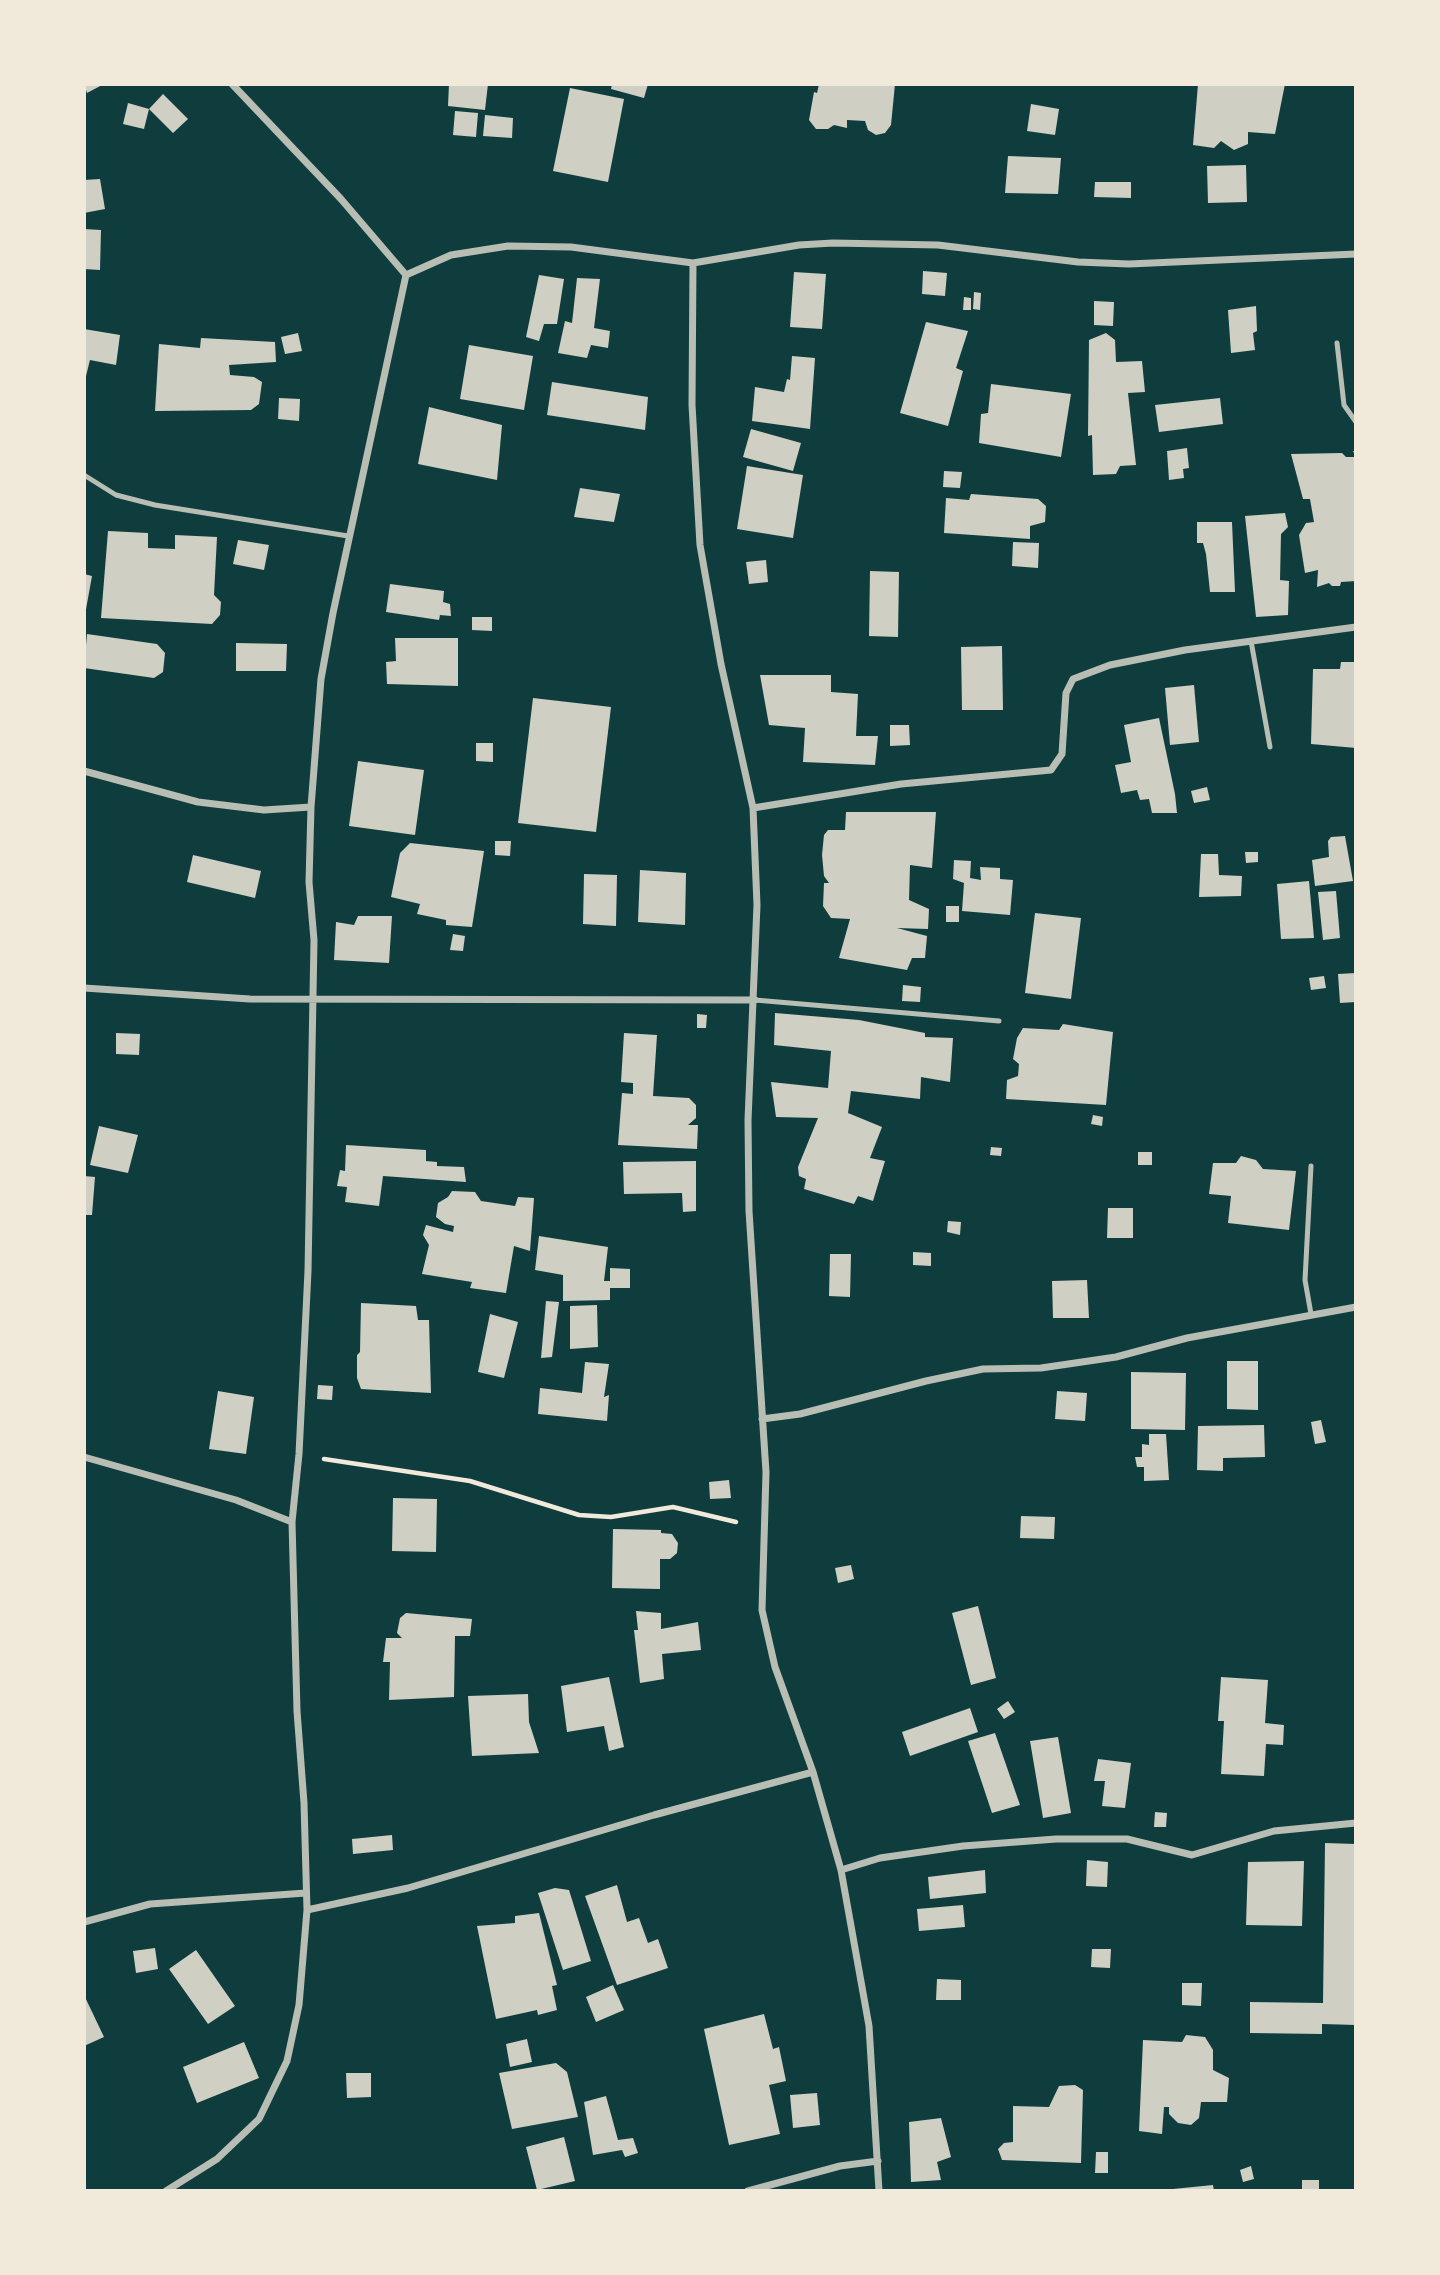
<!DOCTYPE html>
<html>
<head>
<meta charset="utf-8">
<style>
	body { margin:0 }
	#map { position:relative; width:1440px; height:2275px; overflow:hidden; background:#0f3d3e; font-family:Arial,sans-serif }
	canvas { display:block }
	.frame { position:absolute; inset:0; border:86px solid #f1e9da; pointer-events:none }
</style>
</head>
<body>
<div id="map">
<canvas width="1440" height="2275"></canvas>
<div class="frame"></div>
</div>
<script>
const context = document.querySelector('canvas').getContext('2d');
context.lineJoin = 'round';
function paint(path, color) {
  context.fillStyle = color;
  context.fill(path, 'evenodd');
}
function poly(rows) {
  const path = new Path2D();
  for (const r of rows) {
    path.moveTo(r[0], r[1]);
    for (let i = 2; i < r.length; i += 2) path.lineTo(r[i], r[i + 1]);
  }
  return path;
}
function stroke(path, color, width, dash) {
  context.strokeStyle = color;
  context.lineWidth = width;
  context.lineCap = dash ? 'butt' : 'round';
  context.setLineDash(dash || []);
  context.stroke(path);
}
const building = poly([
	[84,84,104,84,87,93],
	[449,84,488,84,485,110,448,106],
	[612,84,648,84,644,98,611,89],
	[819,84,895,84,891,125,885,133,876,135,868,130,865,121,847,120,847,128,834,125,828,129,816,129,809,120,814,92,817,93],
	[1198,84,1285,84,1275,134,1248,132,1248,144,1234,150,1221,141,1214,148,1193,145],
	[570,88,624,99,608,182,553,171],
	[163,94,188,119,173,133,149,109],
	[128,103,149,109,144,129,123,124],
	[1031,104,1059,109,1055,135,1027,131],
	[455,111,478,113,476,137,453,135],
	[485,115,513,118,512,138,483,136],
	[1008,156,1061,158,1058,194,1005,193],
	[1246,165,1247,202,1208,203,1207,166],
	[100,179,105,209,84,213,84,180],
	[1095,182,1131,182,1131,198,1094,197],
	[84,229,101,230,100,270,84,269],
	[923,271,947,273,945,296,922,294],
	[794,272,826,274,822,329,790,327],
	[539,275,564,279,557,324,544,324,539,341,526,337],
	[577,278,600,279,594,328,610,331,608,348,591,345,587,358,558,353,565,321,572,323],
	[974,292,981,293,980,310,973,309],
	[964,297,971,298,971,310,963,310],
	[1094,301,1114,302,1113,326,1094,325],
	[1256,306,1257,331,1253,333,1255,350,1231,353,1228,310],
	[926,322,968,331,956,368,963,371,948,426,900,413],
	[84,329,120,335,116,365,90,360,85,380],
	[298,333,302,351,285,354,281,337],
	[1106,333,1115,340,1116,362,1142,361,1145,392,1128,393,1136,465,1120,466,1116,474,1093,475,1092,435,1088,436,1089,340],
	[201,338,275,342,276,362,229,365,230,375,254,377,262,382,259,404,251,410,155,411,159,344,200,348],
	[469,345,533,356,524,410,460,399],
	[792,356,815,358,810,429,752,421,755,387,784,392,787,379,790,380],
	[552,382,648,397,645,430,547,415],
	[991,384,1071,394,1061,457,979,443,981,414,988,413],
	[279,398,300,399,299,421,278,419],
	[1220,398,1223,424,1159,432,1155,405],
	[429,407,502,425,497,480,418,464],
	[751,429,801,443,793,471,743,457],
	[1187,448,1189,468,1183,469,1184,478,1169,480,1167,451],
	[1353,451,1356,451,1356,581,1341,582,1340,586,1332,586,1329,583,1317,587,1318,570,1305,573,1299,535,1306,523,1314,522,1310,499,1303,499,1291,454,1342,453,1346,457,1356,457],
	[747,466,803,475,793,538,737,529],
	[944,471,962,472,960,488,943,487],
	[580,488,620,494,614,522,574,517],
	[971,494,1038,499,1046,506,1045,522,1030,526,1030,539,944,533,946,498,969,500],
	[1285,513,1288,527,1281,534,1280,580,1289,581,1288,615,1256,617,1245,516],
	[1197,522,1232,522,1235,592,1210,592,1206,554,1203,543,1197,543],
	[108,531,148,533,148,548,175,549,175,535,217,537,214,595,221,602,220,615,212,624,101,618],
	[238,540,269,545,264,570,233,564],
	[1013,542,1039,543,1038,568,1012,566],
	[766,560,768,582,749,584,746,562],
	[870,571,899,572,898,637,869,636],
	[84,574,92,576,85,615,84,615],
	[390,584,444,591,443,602,450,604,451,616,440,615,439,620,386,612],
	[472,617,492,617,492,631,472,630],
	[87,634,157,644,165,653,163,672,154,678,84,668],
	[395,638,458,638,458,686,387,684,386,662,396,661],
	[236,643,287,644,286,671,236,671],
	[1002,646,1003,710,962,710,961,647],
	[1341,662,1356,662,1356,748,1311,744,1313,669,1340,669],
	[760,675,831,675,831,692,858,694,856,736,878,736,875,765,803,762,805,728,769,725],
	[1194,685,1199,742,1170,745,1165,688],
	[533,698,611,707,596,832,518,823],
	[1159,718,1175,794,1177,813,1152,813,1149,799,1140,800,1137,790,1121,793,1115,765,1131,762,1124,725],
	[890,725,909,725,910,745,890,746],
	[476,743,493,743,493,762,476,761],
	[358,761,424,770,415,835,349,826],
	[1207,787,1210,800,1194,803,1191,791],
	[846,812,936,812,932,868,910,865,909,900,929,909,928,929,897,928,927,936,925,958,912,958,907,970,839,958,850,919,831,918,823,906,824,883,829,883,824,876,822,855,824,835,828,830,845,830],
	[1345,836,1353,881,1315,886,1312,860,1329,857,1328,841,1331,837],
	[495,841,511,841,510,856,495,855],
	[410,843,484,851,472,927,446,925,446,920,417,914,420,904,391,897,400,853],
	[1245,852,1258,852,1258,862,1246,863],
	[1201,854,1218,854,1219,875,1242,876,1241,896,1199,897],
	[193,855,261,871,255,898,187,882],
	[954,860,971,861,970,878,981,880,980,867,1000,868,1000,879,1013,880,1010,915,962,911,964,883,953,879],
	[640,870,686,873,685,925,638,922],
	[584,874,617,875,616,926,583,924],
	[1309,881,1314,938,1281,939,1277,884],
	[1336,891,1340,938,1323,940,1318,892],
	[946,906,959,906,959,922,946,922],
	[1035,913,1081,918,1071,999,1025,993],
	[358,916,392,916,389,963,334,960,336,922,354,925],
	[453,934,465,936,463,951,450,950],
	[1356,973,1356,1002,1340,1003,1338,974],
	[1324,976,1326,988,1311,990,1309,978],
	[903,985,921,987,920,1002,902,1001],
	[775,1013,859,1020,925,1033,925,1037,953,1038,950,1082,921,1077,920,1099,851,1091,848,1113,882,1127,870,1158,885,1161,873,1201,858,1196,854,1204,804,1189,806,1179,799,1176,798,1167,818,1118,776,1117,771,1082,828,1088,831,1051,774,1045],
	[697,1014,707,1015,706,1028,697,1028],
	[1063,1024,1113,1032,1106,1105,1006,1099,1007,1080,1018,1076,1019,1064,1013,1059,1017,1038,1023,1028,1059,1030],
	[116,1033,140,1034,139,1055,116,1054],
	[624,1033,657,1035,653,1096,689,1098,696,1105,696,1118,688,1125,698,1125,697,1149,618,1145,622,1093,633,1094,633,1083,621,1082],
	[1093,1115,1103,1117,1102,1126,1091,1124],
	[99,1126,138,1135,128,1173,90,1165],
	[346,1145,426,1150,426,1161,437,1162,437,1166,464,1167,466,1182,383,1176,379,1206,345,1202,347,1187,337,1186,340,1170,345,1171],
	[991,1147,1002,1148,1001,1156,990,1155],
	[1138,1152,1152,1152,1152,1165,1138,1165],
	[1241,1156,1256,1160,1263,1169,1296,1171,1289,1230,1228,1223,1231,1196,1209,1194,1213,1163,1236,1163],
	[696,1161,696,1211,683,1212,682,1193,624,1194,623,1162],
	[84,1176,95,1177,92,1215,84,1215],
	[452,1191,475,1192,481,1201,515,1206,518,1197,534,1198,530,1251,514,1246,506,1293,470,1288,472,1282,422,1274,429,1245,423,1235,426,1225,453,1232,454,1226,445,1224,436,1217,438,1203,448,1197],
	[1108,1208,1133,1208,1133,1238,1107,1238],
	[948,1221,961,1222,960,1235,947,1232],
	[539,1236,608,1247,604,1281,610,1281,610,1268,630,1269,630,1288,610,1288,610,1300,563,1301,563,1275,535,1270],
	[913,1252,931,1253,931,1266,913,1265],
	[830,1254,851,1254,850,1297,829,1296],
	[1087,1280,1089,1318,1053,1318,1052,1281],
	[546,1301,559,1302,552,1357,541,1358],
	[361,1303,416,1306,418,1320,429,1320,431,1393,361,1389,357,1378,357,1355,360,1352],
	[597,1305,598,1347,570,1349,570,1306],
	[490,1314,518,1322,504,1378,478,1372],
	[1227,1361,1258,1361,1258,1410,1227,1409],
	[585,1362,609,1364,604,1397,609,1395,607,1421,538,1414,540,1388,582,1393],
	[1131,1372,1186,1373,1185,1430,1131,1429],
	[318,1385,333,1386,332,1400,317,1399],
	[218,1391,254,1397,246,1454,209,1449],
	[1057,1391,1087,1393,1085,1421,1055,1419],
	[1321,1420,1326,1442,1315,1444,1311,1422],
	[1264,1425,1265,1457,1223,1458,1223,1471,1197,1470,1198,1426],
	[1149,1434,1166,1434,1169,1480,1144,1481,1144,1467,1137,1467,1135,1457,1142,1457,1142,1444,1149,1445],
	[729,1480,731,1498,710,1499,709,1482],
	[393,1498,437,1499,436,1552,392,1551],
	[1021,1516,1055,1517,1054,1539,1020,1538],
	[613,1529,661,1530,661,1533,672,1534,678,1543,677,1553,670,1559,660,1559,660,1589,612,1588],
	[851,1565,854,1579,838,1583,835,1568],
	[978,1606,996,1678,971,1685,952,1613],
	[636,1611,661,1613,661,1629,698,1622,701,1650,662,1654,664,1679,640,1683,634,1630,638,1630],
	[406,1613,472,1619,470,1636,455,1636,454,1697,389,1700,390,1662,383,1662,386,1638,402,1638,397,1633,400,1618],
	[609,1677,624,1747,609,1751,604,1726,567,1732,561,1686],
	[1221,1677,1268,1680,1265,1723,1284,1725,1283,1745,1266,1744,1264,1776,1221,1774,1224,1721,1218,1721],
	[528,1694,529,1722,539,1753,472,1756,468,1696],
	[1008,1701,1015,1712,1004,1719,997,1709],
	[970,1708,978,1732,910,1756,902,1732],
	[995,1733,1020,1805,992,1813,968,1741],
	[1058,1737,1071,1813,1043,1818,1030,1741],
	[1098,1759,1131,1763,1125,1808,1102,1806,1105,1781,1094,1781],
	[1155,1812,1167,1813,1166,1827,1154,1827],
	[392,1835,393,1850,353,1854,352,1839],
	[1325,1843,1356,1844,1356,2025,1322,2024,1322,2034,1250,2033,1250,2002,1323,2003],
	[1087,1860,1108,1862,1107,1887,1086,1886],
	[1304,1861,1302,1926,1246,1925,1248,1862],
	[985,1870,986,1893,930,1899,928,1877],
	[617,1885,627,1922,639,1918,648,1943,658,1939,668,1968,617,1985,585,1896],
	[555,1888,569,1890,591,1961,563,1970,538,1893],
	[963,1905,965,1927,919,1931,917,1909],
	[539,1913,557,1985,552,1986,557,2010,538,2015,537,2010,496,2019,477,1926,515,1923,515,1916],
	[155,1948,158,1969,136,1973,133,1951],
	[1092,1949,1111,1949,1110,1968,1091,1967],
	[196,1950,235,2006,208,2024,169,1969],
	[937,1979,961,1980,961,2000,936,2000],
	[1182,1983,1202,1983,1201,2006,1182,2005],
	[613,1985,624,2010,596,2022,586,1997],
	[84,1995,104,2037,84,2046],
	[764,2014,773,2049,779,2047,786,2081,769,2085,780,2134,729,2145,704,2029],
	[1186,2035,1205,2037,1213,2050,1213,2070,1229,2078,1227,2102,1201,2102,1199,2118,1191,2125,1178,2123,1169,2114,1169,2107,1164,2107,1162,2134,1139,2131,1143,2040,1182,2042],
	[527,2039,532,2062,510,2067,506,2044],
	[244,2042,259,2078,197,2103,183,2067],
	[556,2063,567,2072,578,2117,512,2129,499,2073],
	[346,2073,371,2073,371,2097,347,2098],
	[1075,2085,1083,2090,1081,2163,1002,2160,998,2149,1004,2143,1013,2142,1013,2106,1049,2107,1059,2086],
	[817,2093,820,2125,793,2128,790,2095],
	[606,2096,618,2140,633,2138,638,2153,625,2157,622,2150,593,2155,584,2102],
	[941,2118,951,2157,937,2162,941,2180,911,2182,909,2122],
	[564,2137,575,2181,537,2190,526,2147],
	[1096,2152,1108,2152,1108,2173,1095,2173],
	[1251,2166,1254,2179,1243,2182,1240,2170],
	[1302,2180,1319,2180,1319,2191,1302,2191],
	[1213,2185,1214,2191,1173,2191,1173,2189]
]);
const path = poly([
	[324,1459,470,1481,579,1515,611,1517,673,1507,736,1522]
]);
const service = poly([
	[1337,343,1344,405,1356,422],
	[84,475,116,495,155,505,348,536],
	[1251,641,1270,747],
	[755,1000,999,1021],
	[1311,1314,1305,1280,1311,1166]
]);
const minor = poly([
	[693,263,692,405,700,545,721,664,753,808,757,905,748,1120,749,1211,766,1472,762,1610,775,1667,813,1772,841,1870,869,2026,879,2191],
	[406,275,451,255,508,246,571,247,693,263,799,245,833,243,938,245,1078,262,1129,264,1356,254],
	[84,771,198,802,264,810,311,807],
	[753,808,901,784,1051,770,1062,754,1066,693,1073,679,1110,665,1185,650,1356,627],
	[84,988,250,999,755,1000],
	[762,1419,800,1414,926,1381,983,1369,1041,1368,1116,1357,1187,1338,1356,1307],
	[84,1457,236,1500,292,1522],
	[841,1870,880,1858,963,1846,1056,1839,1127,1839,1192,1855,1274,1831,1356,1823],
	[307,1910,408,1888,654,1815,813,1772],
	[84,1922,150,1904,306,1893],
	[166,2191,217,2159,259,2119,287,2061,299,2005,307,1910,304,1803,297,1711,292,1522,299,1454,308,1271,314,940,309,882,311,807,321,679,333,613,406,275,341,199,232,84],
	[748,2191,840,2166,878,2161]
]);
paint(building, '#cfcfc3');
stroke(path, '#f1e9da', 4.5);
stroke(service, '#b8beb3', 5);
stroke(minor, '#b8beb3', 7);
</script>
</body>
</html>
